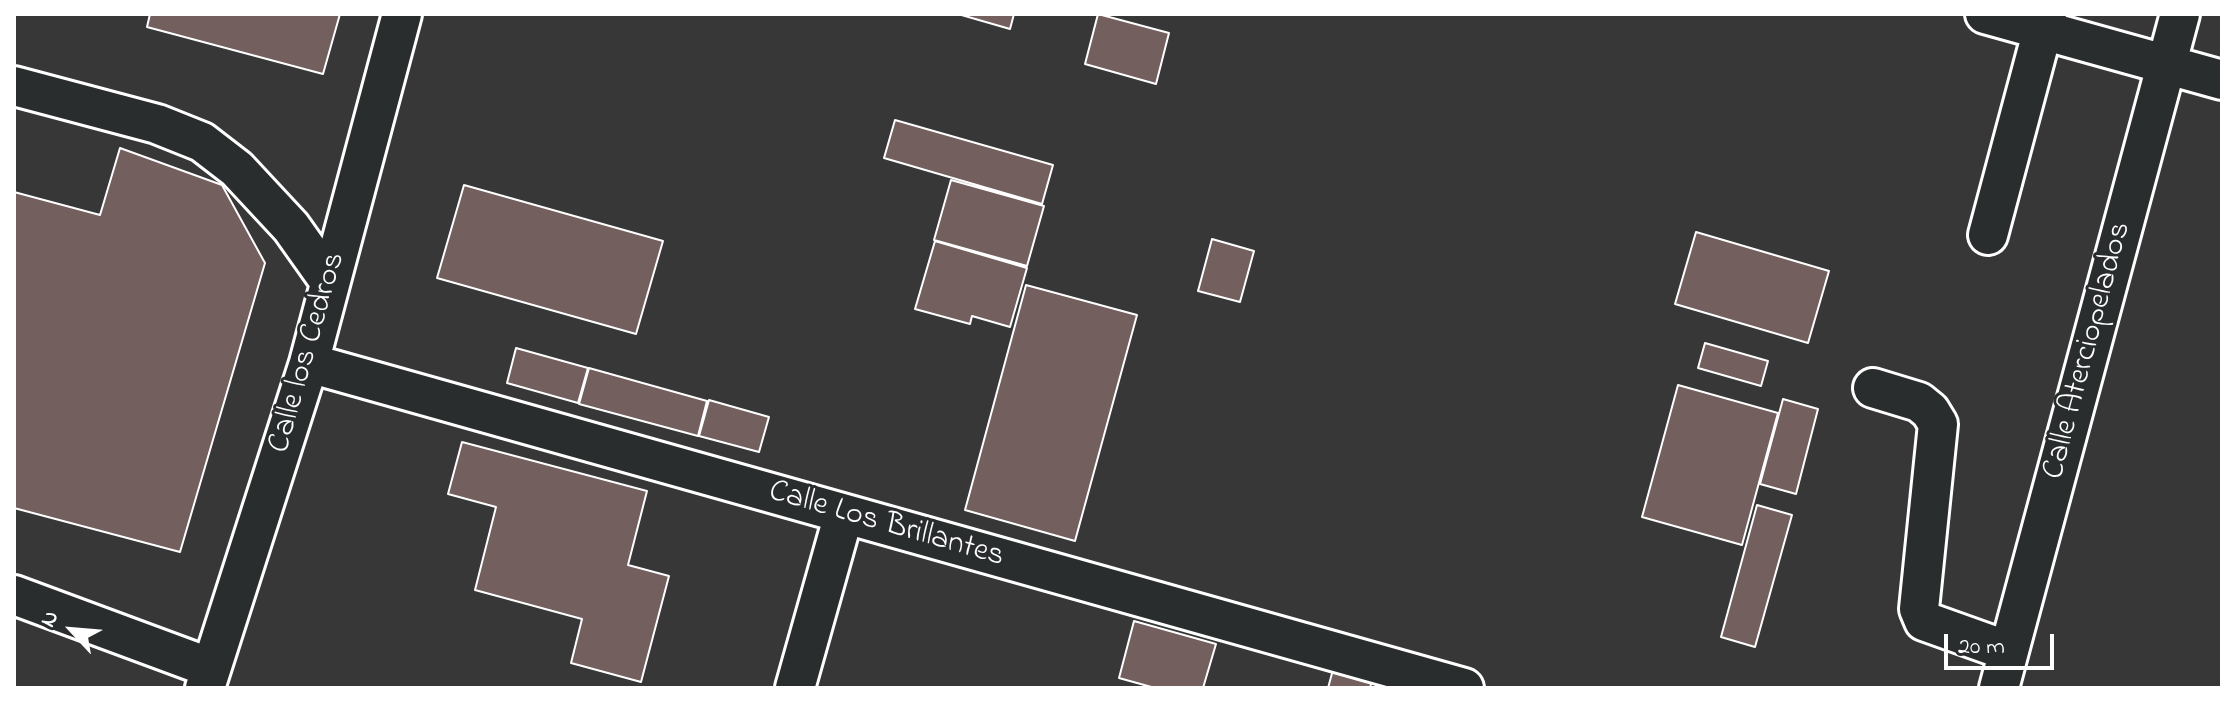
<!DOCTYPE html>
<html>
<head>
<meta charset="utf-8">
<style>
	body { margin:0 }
	#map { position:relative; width:2236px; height:702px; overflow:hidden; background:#383738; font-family:"Indie Flower",sans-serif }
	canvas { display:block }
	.frame { position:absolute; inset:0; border:16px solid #fff; pointer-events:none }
	.north { position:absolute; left:32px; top:590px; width:80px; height:80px; -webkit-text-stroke:6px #2a2d2e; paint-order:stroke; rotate:296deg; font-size:22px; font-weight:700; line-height:32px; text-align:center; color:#fff }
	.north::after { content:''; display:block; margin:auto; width:28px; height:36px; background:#fff; clip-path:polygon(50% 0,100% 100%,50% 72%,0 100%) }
	.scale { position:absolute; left:1944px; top:634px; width:110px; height:36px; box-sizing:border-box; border:4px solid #fff; border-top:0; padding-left:10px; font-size:24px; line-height:28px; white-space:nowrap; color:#fff; -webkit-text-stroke:6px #2a2d2e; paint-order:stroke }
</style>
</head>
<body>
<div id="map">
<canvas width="2236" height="702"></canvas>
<div class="frame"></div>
<div class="north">N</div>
<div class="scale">20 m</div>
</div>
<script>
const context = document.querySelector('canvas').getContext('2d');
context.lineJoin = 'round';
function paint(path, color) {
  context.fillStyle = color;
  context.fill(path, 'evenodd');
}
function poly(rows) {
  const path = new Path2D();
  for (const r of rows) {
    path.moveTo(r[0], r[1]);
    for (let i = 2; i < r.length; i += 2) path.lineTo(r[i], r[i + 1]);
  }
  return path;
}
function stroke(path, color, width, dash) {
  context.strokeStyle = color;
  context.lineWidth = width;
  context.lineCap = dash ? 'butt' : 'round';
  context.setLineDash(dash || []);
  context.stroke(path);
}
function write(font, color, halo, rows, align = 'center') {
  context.font = font + ' "Indie Flower",sans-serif';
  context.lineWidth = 6;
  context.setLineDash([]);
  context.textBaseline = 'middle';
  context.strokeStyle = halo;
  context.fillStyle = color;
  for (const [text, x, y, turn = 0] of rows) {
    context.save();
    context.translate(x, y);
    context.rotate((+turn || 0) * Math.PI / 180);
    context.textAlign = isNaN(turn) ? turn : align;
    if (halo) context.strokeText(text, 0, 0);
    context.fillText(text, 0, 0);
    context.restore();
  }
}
const building = poly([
	[150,14,340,14,323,74,147,27,150,14],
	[958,14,1014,14,1010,29,958,14],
	[1098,14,1169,33,1156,84,1085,64,1098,14],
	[895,120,1053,165,1042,204,884,158,895,120],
	[120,148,222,185,265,263,180,552,14,508,14,192,100,215,120,148],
	[951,180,1044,206,1027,266,934,240,951,180],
	[464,185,663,241,636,334,437,278,464,185],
	[1696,232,1829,271,1808,343,1675,304,1696,232],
	[1212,239,1254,251,1240,302,1198,291,1212,239],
	[935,241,1027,268,1010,327,972,316,970,324,915,309,935,241],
	[1026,285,1137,315,1075,541,965,510,1026,285],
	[1705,343,1768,361,1761,386,1698,368,1705,343],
	[516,348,588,368,578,403,507,383,516,348],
	[589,368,707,401,698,436,579,404,589,368],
	[1678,385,1778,413,1742,545,1642,517,1678,385],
	[1783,399,1818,409,1796,494,1760,484,1783,399],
	[709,400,769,417,759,452,699,436,709,400],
	[462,442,647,491,628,565,669,576,641,682,571,663,582,619,475,590,496,507,448,494,462,442],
	[1757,505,1792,515,1755,647,1721,637,1757,505],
	[1134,621,1216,644,1203,688,1155,688,1119,678,1134,621],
	[1334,666,1373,677,1370,688,1328,688,1334,666]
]);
const minor = poly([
	[1985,14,2222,80],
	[14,86,157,124,202,142,237,169,291,227,330,282],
	[1988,235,2047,14],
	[309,363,1464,688],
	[1873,388,1919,402,1930,411,1938,424,1919,609,1924,621,2008,651],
	[14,595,211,668],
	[205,688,309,363,402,14],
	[795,688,844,514],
	[1999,688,2180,14]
]);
const streetNames = [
	["Calle Aterciopelados",2089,351,-75],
	["Calle los Cedros",309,353,-74],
	["Calle Los Brillantes",886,526,16]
];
paint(building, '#725f5e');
stroke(building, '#fff', 2);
stroke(minor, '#fff', 44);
stroke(minor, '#2a2d2e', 38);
write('32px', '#fff', '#2a2d2e', streetNames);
</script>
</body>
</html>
